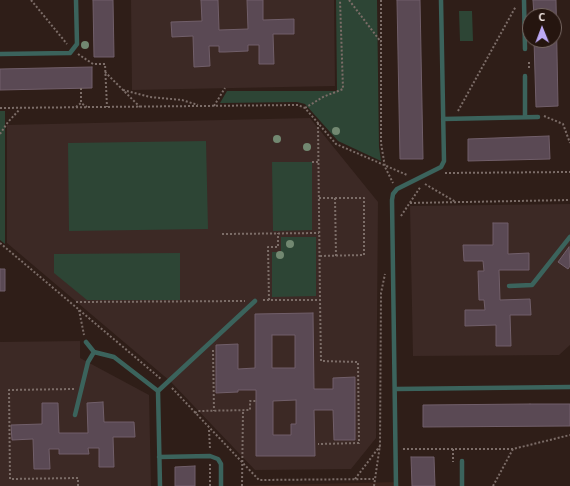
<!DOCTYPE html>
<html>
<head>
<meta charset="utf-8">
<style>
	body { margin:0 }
	#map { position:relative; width:570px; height:486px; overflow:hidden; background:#2f1e18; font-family:"Open Sans",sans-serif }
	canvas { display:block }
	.north { position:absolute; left:522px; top:8px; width:40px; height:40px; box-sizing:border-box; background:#25150f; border:1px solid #766762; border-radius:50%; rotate:359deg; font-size:11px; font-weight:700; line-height:16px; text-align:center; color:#efe3df }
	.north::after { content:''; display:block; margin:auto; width:14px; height:18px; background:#bda9f5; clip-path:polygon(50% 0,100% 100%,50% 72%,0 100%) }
</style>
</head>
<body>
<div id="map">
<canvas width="570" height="486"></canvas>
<div class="north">С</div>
</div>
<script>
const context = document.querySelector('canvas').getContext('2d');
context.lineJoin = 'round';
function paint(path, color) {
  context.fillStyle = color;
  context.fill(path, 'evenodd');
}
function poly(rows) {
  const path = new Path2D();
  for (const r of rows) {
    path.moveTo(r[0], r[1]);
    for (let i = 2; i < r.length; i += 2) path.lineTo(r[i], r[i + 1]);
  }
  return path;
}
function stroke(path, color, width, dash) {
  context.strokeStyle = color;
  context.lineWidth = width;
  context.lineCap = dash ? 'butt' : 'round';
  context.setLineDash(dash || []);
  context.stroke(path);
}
const built = poly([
	[398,482,399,486,228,486]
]);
const education = poly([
	[131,0,334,0,335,86,132,90],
	[310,118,378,202,376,438,351,469,255,470,170,381,7,243,7,125],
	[570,204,570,345,559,355,413,356,410,206],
	[80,341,80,358,149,395,151,486,0,486,0,342]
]);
const green = poly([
	[336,0,377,0,379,147,381,161,338,141,305,104,297,102,220,103,227,91,337,91],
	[459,11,472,11,473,41,460,41],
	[0,111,5,111,5,244,0,240],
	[206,141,208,229,69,231,68,143],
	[272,162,312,162,312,230,273,231],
	[281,237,316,237,316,296,272,297,272,252,281,252],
	[180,253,180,300,87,300,54,273,54,254]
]);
const building = poly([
	[93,0,113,0,114,57,94,57,93,0],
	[201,0,218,0,219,30,248,29,247,0,263,0,263,20,294,19,294,34,273,34,274,64,259,64,259,45,248,45,248,51,225,52,219,52,219,46,209,46,210,66,194,67,193,36,172,37,171,22,202,21,201,0],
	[397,0,420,0,423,159,400,159,397,0],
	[533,0,556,0,558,106,536,107,534,40,554,40,554,16,534,16,533,0],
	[92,67,92,88,0,90,0,69,92,67],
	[549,136,550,159,468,161,468,139,549,136],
	[493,223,508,223,508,254,529,253,529,270,499,270,500,300,530,299,531,315,510,315,511,346,496,346,496,325,465,326,465,310,485,310,484,300,479,300,478,271,484,271,483,261,464,261,463,245,493,245,493,223],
	[569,247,570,266,568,269,558,262,569,247],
	[0,269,5,269,5,291,0,291,0,269],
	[313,313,314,389,333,389,333,378,355,377,355,440,334,440,333,410,314,410,315,456,256,456,256,390,238,390,238,392,216,393,216,345,238,344,238,369,255,368,255,314,313,313],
	[272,335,295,335,295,368,272,368,272,335],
	[296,400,296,424,291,424,291,435,273,435,273,401,296,400],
	[103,402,104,422,134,422,135,437,113,437,114,467,99,467,99,448,88,448,89,454,59,454,59,449,49,449,50,469,34,469,33,439,12,440,11,425,42,424,42,403,58,403,59,433,88,433,87,403,103,402],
	[530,404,570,404,570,426,423,427,423,405,530,404],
	[411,457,434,457,435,486,412,486,411,457],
	[195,466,195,486,175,486,175,467,195,466]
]);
const path = poly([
	[31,0,67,44],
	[349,0,381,42],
	[381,0,381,143,385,167,393,183],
	[78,54,93,64,105,64,107,107],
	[529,62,529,70],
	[105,72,140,107],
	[81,88,81,103],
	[123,90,150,97,182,100,198,105],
	[214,106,225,88],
	[76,107,81,103,87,107],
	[0,108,298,105,305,108,336,144,407,175],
	[305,108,323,97,343,89,340,0],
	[458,111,516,6],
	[544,116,563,124,570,143],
	[318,123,320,300],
	[0,134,8,122,20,109],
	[312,162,319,162],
	[445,173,570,172],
	[425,184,456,202],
	[319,198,364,198,364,255,319,256],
	[335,198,336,256],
	[410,203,570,200],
	[401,216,421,186],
	[222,234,319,233],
	[0,243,161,379],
	[263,300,320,300,321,361,358,362,359,443,318,444],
	[269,300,268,247,278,247,278,233],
	[76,302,245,301],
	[79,310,84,335],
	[213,350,214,411],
	[172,388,259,480,374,479],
	[74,389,9,390,10,479,78,478,78,486],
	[195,413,198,411,250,410,250,401,256,401],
	[209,430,210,449],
	[403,449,513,449,570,435],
	[453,449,453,462],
	[210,464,210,486],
	[355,479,380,446],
	[242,486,243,410],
	[374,486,380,445,381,293,385,274],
	[493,486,513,449]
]);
const service = poly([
	[524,0,525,49],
	[0,54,70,53,77,44,76,0],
	[525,76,525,117],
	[443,119,538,117],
	[509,286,532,285,570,237],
	[86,342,94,352],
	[395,389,570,387],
	[158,391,255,301],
	[75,415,88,362,94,352,114,357,158,391,160,486],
	[159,457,210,456,218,459,221,464,221,486],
	[462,461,462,486],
	[396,486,392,200,393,194,397,189,441,167,444,161,441,0]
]);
const trees = [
	[85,45],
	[336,131],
	[277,139],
	[307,147],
	[290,244],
	[280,255]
];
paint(built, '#3c251d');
paint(education, '#3c2925');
paint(green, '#2d4535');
paint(building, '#5a4954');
stroke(building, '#715f6a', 1);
stroke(path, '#7c6d68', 2, [2, 2]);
stroke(service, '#3b635c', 4.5);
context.fillStyle = '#728871';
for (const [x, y] of trees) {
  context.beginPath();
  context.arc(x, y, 4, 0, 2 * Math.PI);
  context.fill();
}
</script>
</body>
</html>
